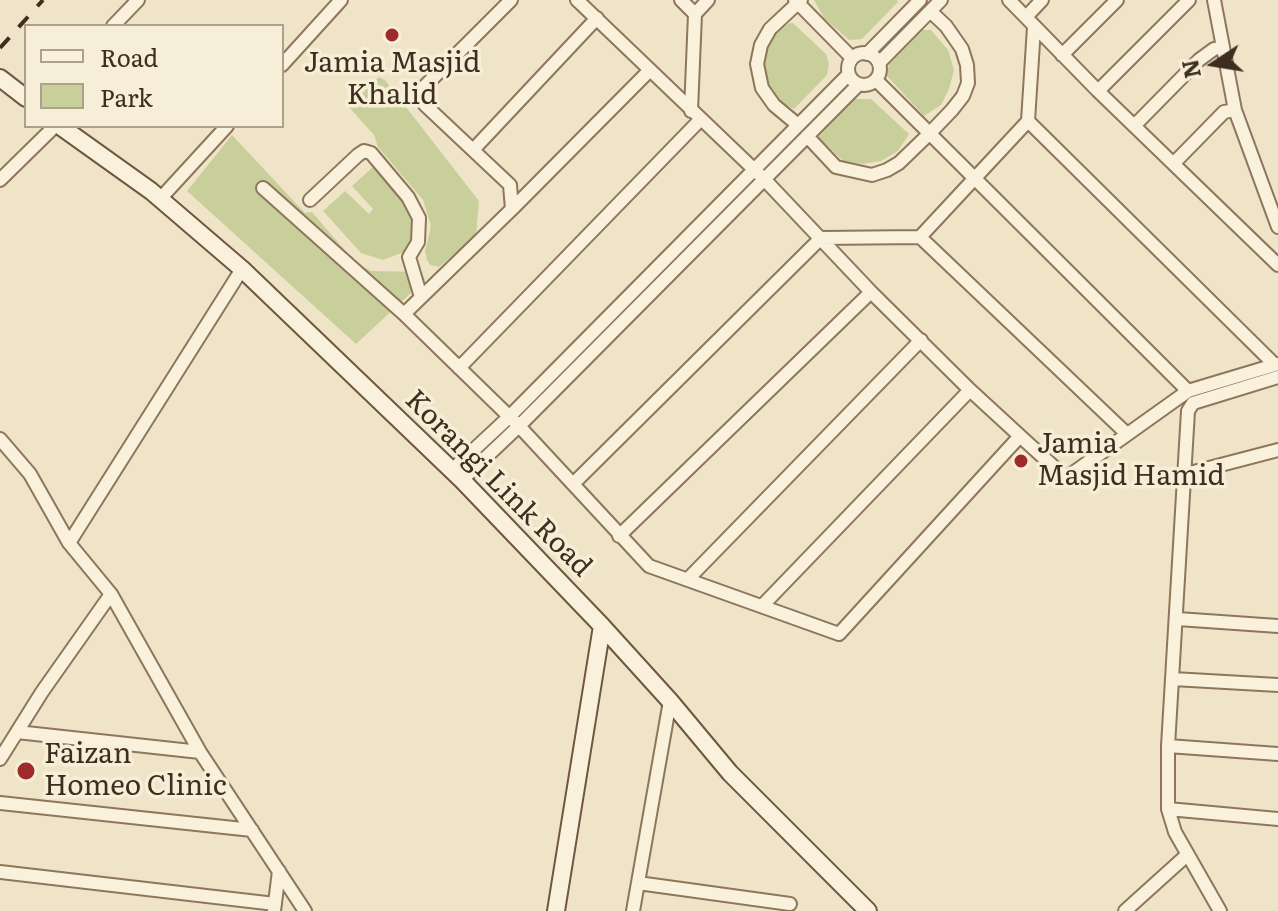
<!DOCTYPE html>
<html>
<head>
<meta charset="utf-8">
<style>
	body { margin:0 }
	#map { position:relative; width:1278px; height:911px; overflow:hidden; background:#f0e4c8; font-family:Literata,serif }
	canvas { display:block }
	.legend { position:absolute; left:24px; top:24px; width:260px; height:104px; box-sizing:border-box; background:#f7eed8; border:2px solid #ada18e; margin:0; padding:10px 14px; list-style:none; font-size:24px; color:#3d2e20 }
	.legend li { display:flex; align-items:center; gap:16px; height:40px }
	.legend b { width:40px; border:2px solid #ada18e }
	.north { position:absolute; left:1174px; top:24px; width:80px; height:80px; -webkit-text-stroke:6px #f7eed8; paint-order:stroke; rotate:258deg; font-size:22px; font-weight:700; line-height:32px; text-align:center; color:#3d2e20 }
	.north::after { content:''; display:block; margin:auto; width:28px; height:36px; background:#3d2e20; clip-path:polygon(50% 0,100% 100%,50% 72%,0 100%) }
</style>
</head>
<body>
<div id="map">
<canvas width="1278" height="911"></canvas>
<ul class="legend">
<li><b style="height:10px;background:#faf1dc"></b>Road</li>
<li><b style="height:22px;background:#c9cf9b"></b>Park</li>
</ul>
<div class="north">N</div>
</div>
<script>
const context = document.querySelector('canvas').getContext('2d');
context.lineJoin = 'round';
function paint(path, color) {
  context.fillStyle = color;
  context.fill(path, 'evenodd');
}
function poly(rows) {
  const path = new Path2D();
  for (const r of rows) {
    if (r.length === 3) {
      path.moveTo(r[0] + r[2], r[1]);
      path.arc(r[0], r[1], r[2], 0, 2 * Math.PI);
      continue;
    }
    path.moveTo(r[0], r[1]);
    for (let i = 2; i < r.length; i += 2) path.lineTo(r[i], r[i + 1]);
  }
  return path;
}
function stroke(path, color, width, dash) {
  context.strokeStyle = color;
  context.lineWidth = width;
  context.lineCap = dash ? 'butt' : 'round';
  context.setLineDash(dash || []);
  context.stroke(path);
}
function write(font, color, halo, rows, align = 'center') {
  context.font = font + ' Literata,serif';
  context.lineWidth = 7;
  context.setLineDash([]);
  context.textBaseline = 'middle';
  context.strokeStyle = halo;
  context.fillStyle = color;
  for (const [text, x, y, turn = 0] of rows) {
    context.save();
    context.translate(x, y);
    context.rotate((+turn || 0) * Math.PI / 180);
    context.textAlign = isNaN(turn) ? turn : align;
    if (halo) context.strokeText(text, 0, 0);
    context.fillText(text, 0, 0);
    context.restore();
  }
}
const green = poly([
	[814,0,897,0,898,2,862,39,849,40,824,18],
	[790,23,793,23,826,54,829,64,827,75,794,109,784,104,772,94,765,80,764,59,770,41,777,31],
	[922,30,931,30,948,50,954,70,949,89,941,105,924,116,887,76,889,64],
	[379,77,385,80,479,201,476,236,439,267,430,265,427,260,425,251,431,226,423,200,378,147,374,135,348,106],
	[854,99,871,99,909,134,898,151,881,161,862,164,843,161,818,137],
	[232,135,305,213,312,212,355,262,371,271,421,272,425,280,356,344,187,191],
	[375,165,412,210,415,233,404,252,383,260,361,253,323,211,345,191,369,214,373,209,352,186]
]);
const street = poly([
	[511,0,421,90,425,105,510,185,512,209,404,314,519,426,649,566,839,634,1020,436,1066,478,1188,391,1278,364],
	[577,0,764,179,871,292,970,390],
	[681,0,695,14],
	[795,0,852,58],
	[1009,0,1098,91,1278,265],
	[1214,0,1235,110,1278,227],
	[1026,17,1042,0],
	[113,26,138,0],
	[864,69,16],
	[867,54,920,0],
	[1062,55,1117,0],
	[879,63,941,0],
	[282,65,341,0],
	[876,80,1188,391],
	[1098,91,1189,0],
	[691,111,695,14,708,0],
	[1028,121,1034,27],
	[798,125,774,105,762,88,757,64,761,45,770,29,801,0],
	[1134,126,1199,60,1214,49,1223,47],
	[807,136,836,167,872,175,887,170,899,163,929,134,952,110,963,96,968,83,967,65,962,49,946,26,930,11],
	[473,150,597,18],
	[1175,162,1224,112,1235,110],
	[0,180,55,126],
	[263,188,404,314],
	[160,199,227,126],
	[310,200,358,155,364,151,371,153,408,197,419,218,418,242,409,257,421,297],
	[512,209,650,70],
	[459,368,700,120],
	[1127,434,920,237,1028,121,1275,365],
	[0,439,30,474,69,543,111,594,200,752,305,911],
	[452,470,509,417,848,75],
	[1186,474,1278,450],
	[462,480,519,426,858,85],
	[573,484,821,238,920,237],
	[619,536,871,292],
	[69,543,242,269],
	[689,578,921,340],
	[762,606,970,390,1020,436],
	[1178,619,1278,626],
	[1173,679,1278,685],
	[17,732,200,752],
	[1168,746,1278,754],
	[0,759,42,692,111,594],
	[0,803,252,830],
	[1168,809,1278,819],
	[0,872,275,904],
	[638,883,790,904],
	[274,911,279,871],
	[633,911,670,701],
	[1125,911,1187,855],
	[1220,911,1175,832,1168,809,1168,746,1188,411,1193,403,1278,377]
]);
const secondary = poly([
	[0,78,26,98],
	[60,126,151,191,242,269,462,480,602,626,670,701,730,773,868,911],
	[556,911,602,626]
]);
const rail = poly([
	[0,48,43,0]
]);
const markers = [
	[392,35,8,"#9e2a2b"],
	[1021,461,8,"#9e2a2b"],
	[26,771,10,"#9e2a2b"]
];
const poiNames = [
	["Jamia Masjid",392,64,"center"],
	["Khalid",392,96,"center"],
	["Jamia",1037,445],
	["Masjid Hamid",1037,477],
	["Faizan",44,755],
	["Homeo Clinic",44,787]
];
const streetNames = [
	["Korangi Link Road",498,484,45]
];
paint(green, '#c9cf9b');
stroke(street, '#8d765c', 16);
stroke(secondary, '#6f573f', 20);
stroke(street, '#faf1dc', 12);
stroke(secondary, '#faf1dc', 16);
stroke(rail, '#3d2e20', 4, [14, 14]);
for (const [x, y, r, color] of markers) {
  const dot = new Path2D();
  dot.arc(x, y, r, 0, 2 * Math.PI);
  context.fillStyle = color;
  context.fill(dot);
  stroke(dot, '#f7eed8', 3);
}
write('28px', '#3d2e20', '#f7eed8', poiNames, 'left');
write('28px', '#3d2e20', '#f7eed8', streetNames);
</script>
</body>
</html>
